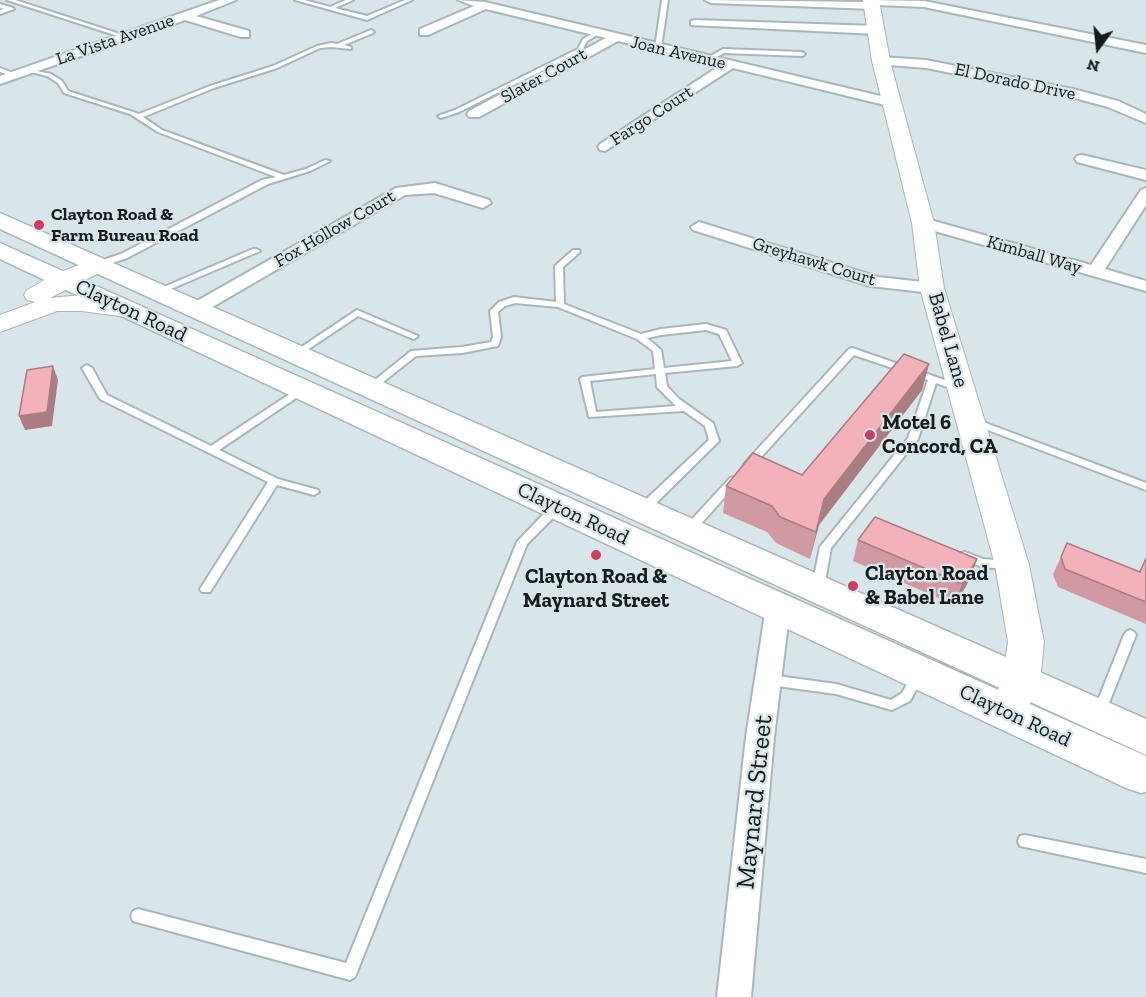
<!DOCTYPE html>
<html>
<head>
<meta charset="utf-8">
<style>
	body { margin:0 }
	#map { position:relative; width:1146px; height:997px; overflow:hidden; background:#d8e5e9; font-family:"Zilla Slab",serif }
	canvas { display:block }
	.north { position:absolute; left:1068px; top:18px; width:60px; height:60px; -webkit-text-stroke:4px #d8e5e9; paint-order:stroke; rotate:195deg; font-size:16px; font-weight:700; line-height:24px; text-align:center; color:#151a1b }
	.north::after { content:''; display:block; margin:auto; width:21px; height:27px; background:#151a1b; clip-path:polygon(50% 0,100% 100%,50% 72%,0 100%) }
</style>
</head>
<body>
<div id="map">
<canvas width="1146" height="997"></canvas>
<div class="north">N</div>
</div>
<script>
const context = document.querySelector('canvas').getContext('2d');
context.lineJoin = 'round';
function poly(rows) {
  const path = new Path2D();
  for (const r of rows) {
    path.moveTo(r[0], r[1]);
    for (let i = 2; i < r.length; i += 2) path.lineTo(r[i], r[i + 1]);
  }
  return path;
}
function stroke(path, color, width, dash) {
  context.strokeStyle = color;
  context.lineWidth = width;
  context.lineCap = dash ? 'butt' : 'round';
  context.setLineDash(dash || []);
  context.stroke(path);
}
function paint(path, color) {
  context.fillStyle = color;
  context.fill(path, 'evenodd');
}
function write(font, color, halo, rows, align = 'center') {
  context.font = font + ' "Zilla Slab",serif';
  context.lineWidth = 4.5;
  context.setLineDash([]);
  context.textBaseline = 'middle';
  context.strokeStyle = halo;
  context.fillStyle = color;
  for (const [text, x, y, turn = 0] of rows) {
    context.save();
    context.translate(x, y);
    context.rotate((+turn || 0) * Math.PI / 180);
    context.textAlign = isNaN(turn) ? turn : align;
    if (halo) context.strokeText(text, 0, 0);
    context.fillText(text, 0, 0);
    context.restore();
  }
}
const lane = poly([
	[7,0,15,0,129,37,124,38,7,0],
	[295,0,304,0,330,7,346,0,353,0,335,8,367,16,405,0,412,0,367,20,295,0],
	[662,0,668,0,661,48,658,50,655,48,662,0],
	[0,4,13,8,14,9,0,14,0,10,5,9,0,8,0,4],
	[371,30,374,32,373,33,344,45,351,47,351,49,331,47,320,48,277,68,214,88,143,117,162,130,284,175,306,169,325,160,330,161,310,171,268,184,127,258,100,267,94,267,94,263,121,254,262,180,276,177,158,132,130,114,64,93,58,83,47,76,27,71,27,69,51,74,62,81,68,91,139,114,210,86,273,66,317,46,331,43,337,44,371,30],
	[597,31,599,32,599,34,587,41,582,51,459,112,441,118,438,116,455,110,578,49,583,39,597,31],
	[723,49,802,52,805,54,802,56,724,53,709,61,704,60,723,49],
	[0,68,16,74,17,75,14,77,0,72,0,68],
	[253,249,256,249,260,251,159,294,153,294,152,292,253,249],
	[573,250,579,250,580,252,563,267,564,304,641,334,661,329,706,324,726,330,742,363,737,366,665,373,667,386,679,399,713,423,719,441,646,513,642,514,637,510,638,507,709,440,705,426,684,411,589,417,580,379,582,377,655,369,653,351,637,339,558,307,515,303,505,306,498,312,501,337,498,346,462,353,416,356,373,390,367,390,365,388,411,351,462,347,491,342,493,337,490,311,499,302,514,297,556,302,555,266,573,250],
	[706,330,719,334,732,361,664,368,661,350,647,338,661,335,706,330],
	[656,374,657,387,676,406,596,412,590,381,656,374],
	[357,310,418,336,414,339,411,338,358,316,298,356,295,357,291,354,357,310],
	[852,348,962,386,964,388,959,391,936,383,918,439,831,548,824,587,822,590,818,591,814,590,812,587,820,547,908,438,928,380,854,355,753,466,749,467,744,464,849,349,852,348],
	[87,365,92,368,107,395,211,446,299,388,305,388,307,390,305,392,219,450,278,479,318,490,319,492,314,495,277,485,210,592,202,592,200,589,202,586,268,482,100,399,82,368,87,365],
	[975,419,1146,483,1146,490,972,424,970,422,972,420,975,419],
	[734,477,738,478,739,480,738,482,692,534,684,534,683,531,684,528,730,478,734,477],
	[557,503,561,504,562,507,561,510,527,544,355,977,350,980,133,921,131,916,133,911,138,909,346,963,517,542,553,504,557,503],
	[965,552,983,559,1008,561,1012,562,1014,565,1012,568,1008,569,982,567,961,559,959,556,961,553,965,552],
	[1130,630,1134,632,1136,635,1105,713,1104,717,1099,718,1094,717,1093,713,1124,635,1126,632,1130,630],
	[918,670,922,672,924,675,910,701,892,710,836,694,770,685,766,683,764,680,766,677,770,675,836,684,891,700,902,693,914,672,918,670],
	[1025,835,1146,859,1146,873,1025,847,1020,846,1018,841,1020,836,1025,835]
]);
const street = poly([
	[219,0,236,0,196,16,249,31,249,37,241,37,185,20,0,84,0,76,219,0],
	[458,0,485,2,893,99,900,103,893,107,733,68,605,151,600,150,598,147,600,144,721,65,618,41,479,117,469,117,467,114,469,111,606,38,486,9,428,35,420,35,420,29,474,6,458,0],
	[705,0,866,2,866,0,924,1,1146,45,1146,53,924,7,878,5,877,8,873,9,711,3,705,0],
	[695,20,877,26,883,30,877,34,691,25,691,21,695,20],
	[881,57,926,60,1073,89,1118,101,1146,114,1146,123,1108,107,1067,96,926,68,877,64,875,61,881,57],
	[1082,155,1146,170,1146,180,1077,162,1075,159,1077,156,1082,155],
	[435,183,489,200,491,203,483,208,434,193,405,195,202,313,196,314,190,313,187,309,190,305,396,188,435,183],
	[1146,188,1146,205,1105,269,1146,281,1146,291,917,226,915,223,923,218,1091,265,1141,190,1146,188],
	[699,222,878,277,932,283,938,284,941,288,938,292,932,293,870,286,693,230,691,227,699,222],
	[778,598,787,600,790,607,774,737,751,997,717,997,746,737,766,607,769,600,778,598]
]);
const secondary = poly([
	[863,0,879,0,890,61,934,223,944,288,1029,565,1044,642,1040,681,1021,723,1007,728,993,723,988,712,1002,681,1008,642,995,565,920,288,912,223,872,61,863,0],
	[97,258,105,260,109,265,105,270,50,298,82,295,127,301,136,304,140,309,136,314,127,317,82,311,57,311,0,332,0,315,35,302,27,300,24,295,27,290,53,275,97,258]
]);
const primary = poly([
	[0,213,1146,719,1146,755,0,229,0,213],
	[0,243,1146,756,1146,792,1141,793,1126,788,0,259,0,243]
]);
const wall = poly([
	[929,364,922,390,819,525,810,559,776,543,767,532,723,513,726,486,802,475],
	[858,540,977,559,970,579,955,605,853,561],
	[1061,557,1139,572,1146,558,1146,624,1058,587,1053,574]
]);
const shadedWall = poly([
	[929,364,922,390,819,525,810,559,824,499],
	[53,366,58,380,52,426,25,430,19,416],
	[977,559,970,579,955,605,962,584]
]);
const building = poly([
	[904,354,929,364,824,499,816,532,780,517,772,506,726,486,753,453,802,475,904,354],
	[53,366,47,412,19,416,27,370,53,366],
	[875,517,977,559,962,584,858,540,875,517],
	[1067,543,1140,572,1146,558,1146,602,1065,569,1061,557,1067,543]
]);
const markers = [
	[39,225,6,"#cc3d61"],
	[870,435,6,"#cc3d61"],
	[596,555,6,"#cc3d61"],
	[853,586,6,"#cc3d61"]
];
const farStreetnames = [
	["La Vista Avenue",115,40,-19],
	["Joan Avenue",678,53,13],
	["Slater Court",544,76,-29],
	["El Dorado Drive",1015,82,12],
	["Fargo Court",652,116,-33],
	["Fox Hollow Court",335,229,-30],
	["Kimball Way",1034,255,16],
	["Greyhawk Court",814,262,17]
];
const farPoinames = [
	["Clayton Road &",51,215],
	["Farm Bureau Road",51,236]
];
const streetNames = [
	["Clayton Road",131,311,25],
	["Babel Lane",948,340,74],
	["Clayton Road",573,514,25],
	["Clayton Road",1015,716,25]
];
const poiNames = [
	["Motel 6",882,423],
	["Concord, CA",882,447],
	["Clayton Road",865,574],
	["& Babel Lane",865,598],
	["Clayton Road &",596,577,"center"],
	["Maynard Street",596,601,"center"]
];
const nearStreetnames = [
	["Maynard Street",755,802,-84]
];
stroke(lane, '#aab7ba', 4);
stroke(street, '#aab7ba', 4);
stroke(secondary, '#aab7ba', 2);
stroke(primary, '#aab7ba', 3);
paint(lane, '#fff');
paint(street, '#fff');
paint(secondary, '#fff');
paint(primary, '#fff');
paint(wall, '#d199a1');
paint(shadedWall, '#aa7d83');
paint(building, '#f3b2bb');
stroke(building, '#aa7d83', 1.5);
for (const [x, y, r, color] of markers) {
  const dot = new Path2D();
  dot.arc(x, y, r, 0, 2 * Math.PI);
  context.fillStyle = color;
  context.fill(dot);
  stroke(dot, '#d8e5e9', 2);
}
write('18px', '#151a1b', '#d8e5e9', farStreetnames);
write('bold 18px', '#151a1b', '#d8e5e9', farPoinames, 'left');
write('21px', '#151a1b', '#d8e5e9', streetNames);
write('bold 21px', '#151a1b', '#d8e5e9', poiNames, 'left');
write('26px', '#151a1b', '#d8e5e9', nearStreetnames);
</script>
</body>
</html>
